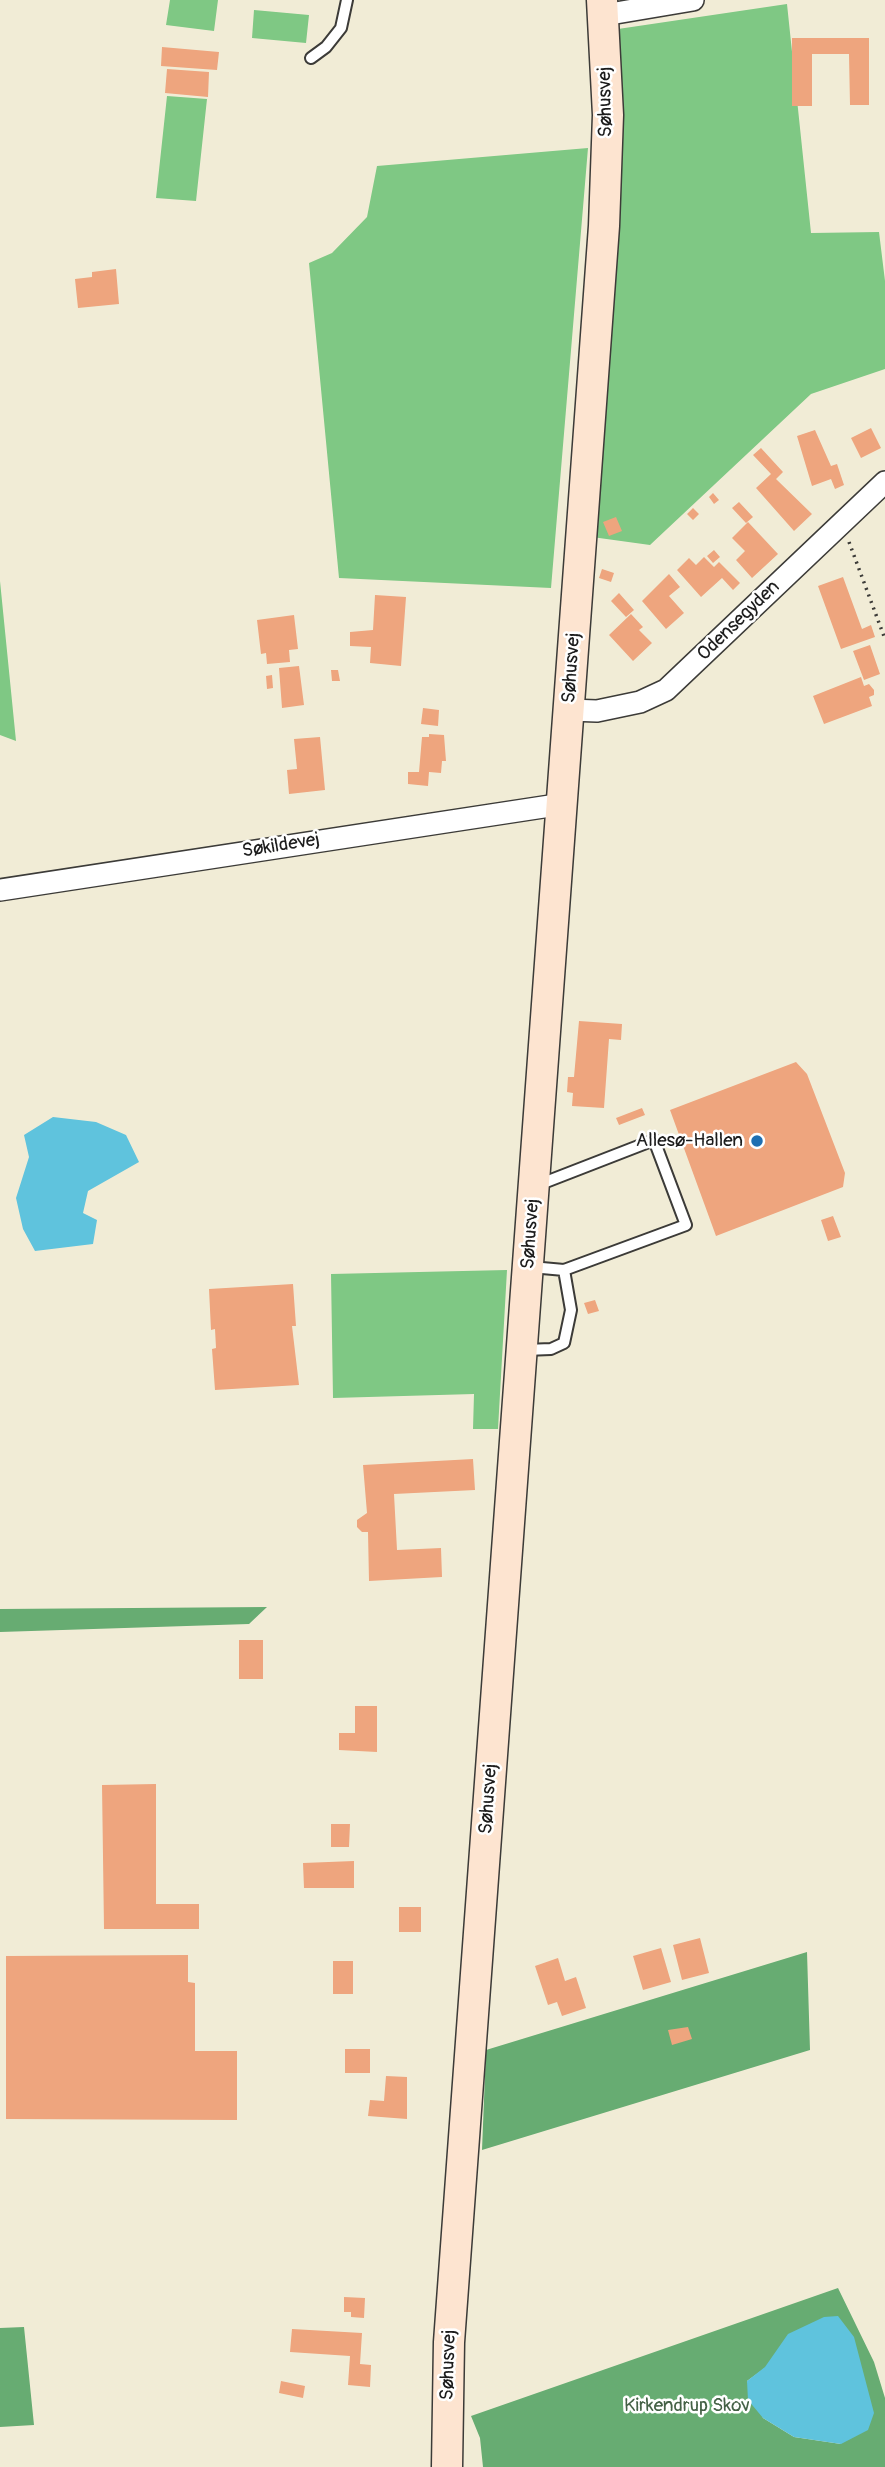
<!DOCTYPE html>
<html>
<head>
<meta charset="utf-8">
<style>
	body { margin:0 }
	canvas { display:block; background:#f1ecd6 }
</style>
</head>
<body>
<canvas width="885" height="2467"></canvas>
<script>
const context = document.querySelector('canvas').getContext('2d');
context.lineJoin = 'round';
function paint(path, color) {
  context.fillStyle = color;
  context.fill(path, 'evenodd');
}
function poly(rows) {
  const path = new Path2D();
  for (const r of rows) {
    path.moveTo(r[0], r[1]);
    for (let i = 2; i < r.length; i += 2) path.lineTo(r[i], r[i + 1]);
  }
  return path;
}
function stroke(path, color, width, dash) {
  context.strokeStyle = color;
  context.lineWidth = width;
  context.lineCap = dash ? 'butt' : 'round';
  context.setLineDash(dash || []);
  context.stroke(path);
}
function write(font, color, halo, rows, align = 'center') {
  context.font = font + ' Pangolin,sans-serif';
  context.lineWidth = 5;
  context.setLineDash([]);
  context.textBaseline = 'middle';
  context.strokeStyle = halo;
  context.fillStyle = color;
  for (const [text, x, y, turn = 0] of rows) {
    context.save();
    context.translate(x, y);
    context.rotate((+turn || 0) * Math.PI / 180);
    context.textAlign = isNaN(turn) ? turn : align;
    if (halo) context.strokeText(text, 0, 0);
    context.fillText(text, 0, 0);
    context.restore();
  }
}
const green = poly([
	[170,0,218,0,214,31,166,25],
	[787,4,811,233,879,232,885,281,885,369,811,394,650,545,592,537,618,29],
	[254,10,309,15,306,43,252,38],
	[167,96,207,99,196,201,156,198],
	[588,148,551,588,339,578,309,263,332,253,367,217,377,166],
	[0,581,16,741,0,735],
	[507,1270,498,1429,473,1429,474,1394,333,1398,331,1274]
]);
const forest = poly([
	[267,1607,249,1624,0,1632,0,1609],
	[807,1952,810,2050,482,2150,486,2050],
	[838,2288,874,2362,885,2398,885,2467,483,2467,480,2438,471,2416],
	[765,2368,841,2444,794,2437,763,2418,747,2381],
	[24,2327,34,2425,0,2427,0,2328]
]);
const water = poly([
	[53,1117,96,1122,126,1135,139,1162,88,1191,83,1213,97,1220,93,1244,35,1251,23,1229,16,1198,29,1157,24,1135],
	[838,2316,854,2337,874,2413,868,2430,841,2444,794,2437,763,2418,748,2400,747,2381,765,2367,788,2334,824,2317]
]);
const building = poly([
	[792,38,869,38,869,105,850,105,849,54,812,54,812,106,792,106],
	[162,47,219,52,217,70,161,66],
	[167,69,209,72,208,97,165,93],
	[116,269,119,304,78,308,75,279,92,277,92,272],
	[871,428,881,448,861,458,851,438],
	[815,430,831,466,837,464,844,485,835,489,831,479,812,486,797,436],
	[761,448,783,472,776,479,812,514,794,531,756,488,771,474,753,455],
	[713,493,719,500,714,504,709,497],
	[739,502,753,517,746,523,732,508],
	[693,508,699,514,693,520,687,514],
	[616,517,622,531,609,536,603,522],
	[748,522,778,554,752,578,736,560,745,551,732,538],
	[714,550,720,557,713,563,707,556],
	[704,557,714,567,719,562,740,583,733,590,722,578,701,597,677,570,689,558,696,565],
	[602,569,614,573,611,582,599,578],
	[669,574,680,587,669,596,684,613,666,629,642,601],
	[843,577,862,629,871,625,875,637,841,649,818,586],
	[619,593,634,610,626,617,611,601],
	[375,595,406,597,401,666,370,663,371,647,350,646,350,632,373,630],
	[631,614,643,627,639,630,652,643,633,661,609,635],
	[294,615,298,649,289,650,290,662,267,664,266,653,261,654,257,620],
	[870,645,880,674,864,680,853,651],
	[299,666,304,705,282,708,279,668],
	[331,670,338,670,340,681,332,681],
	[272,675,273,688,267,689,266,676],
	[861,677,864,686,869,684,874,690,874,695,869,697,872,706,824,724,813,696],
	[423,708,439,710,438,726,421,724],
	[429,734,444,735,446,761,442,761,441,773,429,772,428,786,408,784,408,772,419,772,422,737,429,737],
	[320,737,325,790,289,794,287,770,297,769,294,739],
	[579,1021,622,1024,621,1040,609,1039,604,1108,572,1106,573,1093,567,1092,568,1077,574,1077],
	[796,1062,807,1074,845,1173,843,1187,716,1236,670,1110],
	[642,1108,645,1115,619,1125,616,1118],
	[833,1216,841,1237,828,1241,821,1220],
	[293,1284,296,1326,292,1326,299,1385,215,1390,212,1349,216,1348,215,1329,211,1330,209,1289],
	[595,1300,599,1311,588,1314,584,1303],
	[473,1459,475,1490,394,1494,397,1550,441,1548,442,1577,369,1581,368,1532,362,1532,357,1527,357,1520,367,1513,363,1465],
	[239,1640,263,1640,263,1679,239,1679],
	[355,1706,377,1706,377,1752,339,1750,339,1733,355,1733],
	[156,1784,156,1904,199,1904,199,1929,104,1929,102,1785],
	[331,1824,350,1824,349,1847,331,1847],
	[354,1861,354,1888,304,1888,303,1863],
	[399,1907,421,1907,421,1932,399,1932],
	[700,1938,709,1973,682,1980,673,1945],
	[661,1948,671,1982,643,1990,633,1956],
	[188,1955,188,1982,195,1983,195,2051,237,2051,237,2120,6,2119,6,1956],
	[558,1958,565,1981,576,1977,586,2008,562,2016,557,2002,548,2005,535,1966],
	[333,1961,353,1961,353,1994,333,1994],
	[688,2027,692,2039,672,2045,668,2030],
	[345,2049,370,2049,370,2073,345,2073],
	[386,2076,407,2077,407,2119,368,2116,370,2100,384,2101],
	[344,2297,365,2298,364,2318,351,2317,351,2312,344,2312],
	[292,2329,362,2333,360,2364,371,2365,370,2387,348,2385,350,2356,290,2352],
	[281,2381,305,2386,303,2398,279,2393]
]);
const path = poly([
	[849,542,885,639]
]);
const lane = poly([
	[311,58,326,47,341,28,347,0],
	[531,1267,564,1270,686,1225,654,1140,538,1185],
	[525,1350,551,1349,564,1343,571,1310,564,1270]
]);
const street = poly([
	[604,15,693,0],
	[569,710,597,711,640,702,666,690,885,482],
	[0,890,563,804]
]);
const secondary = poly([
	[447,2467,449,2342,604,226,608,115,602,0]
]);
const markers = [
	[757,1141,7,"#1f6fb2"]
];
const streetNames = [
	["Søhusvej",606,102,-91],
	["Odensegyden",739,621,-44],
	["Søhusvej",572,668,-86],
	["Søkildevej",281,846,-9],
	["Søhusvej",531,1234,-86],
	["Søhusvej",489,1799,-86],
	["Søhusvej",449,2365,-88]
];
const poiNames = [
	["Allesø-Hallen",743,1141]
];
const parkNames = [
	["Kirkendrup Skov",687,2406]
];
paint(green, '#7fc884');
paint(forest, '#67ac72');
paint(water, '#5fc3dd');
paint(building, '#eea57e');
stroke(lane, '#3c3b38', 14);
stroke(street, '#3c3b38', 24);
stroke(secondary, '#3c3b38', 33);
stroke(path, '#3c3b38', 3.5, [2, 5]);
stroke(lane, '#fff', 10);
stroke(street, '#fff', 21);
stroke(secondary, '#fde4d0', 30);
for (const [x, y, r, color] of markers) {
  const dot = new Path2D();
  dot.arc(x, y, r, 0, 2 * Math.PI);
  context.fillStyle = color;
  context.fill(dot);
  stroke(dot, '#fff', 2.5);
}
write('19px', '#1c1c1c', '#fff', streetNames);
write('19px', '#1c1c1c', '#fff', poiNames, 'right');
write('19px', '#446146', '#fff', parkNames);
</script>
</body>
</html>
